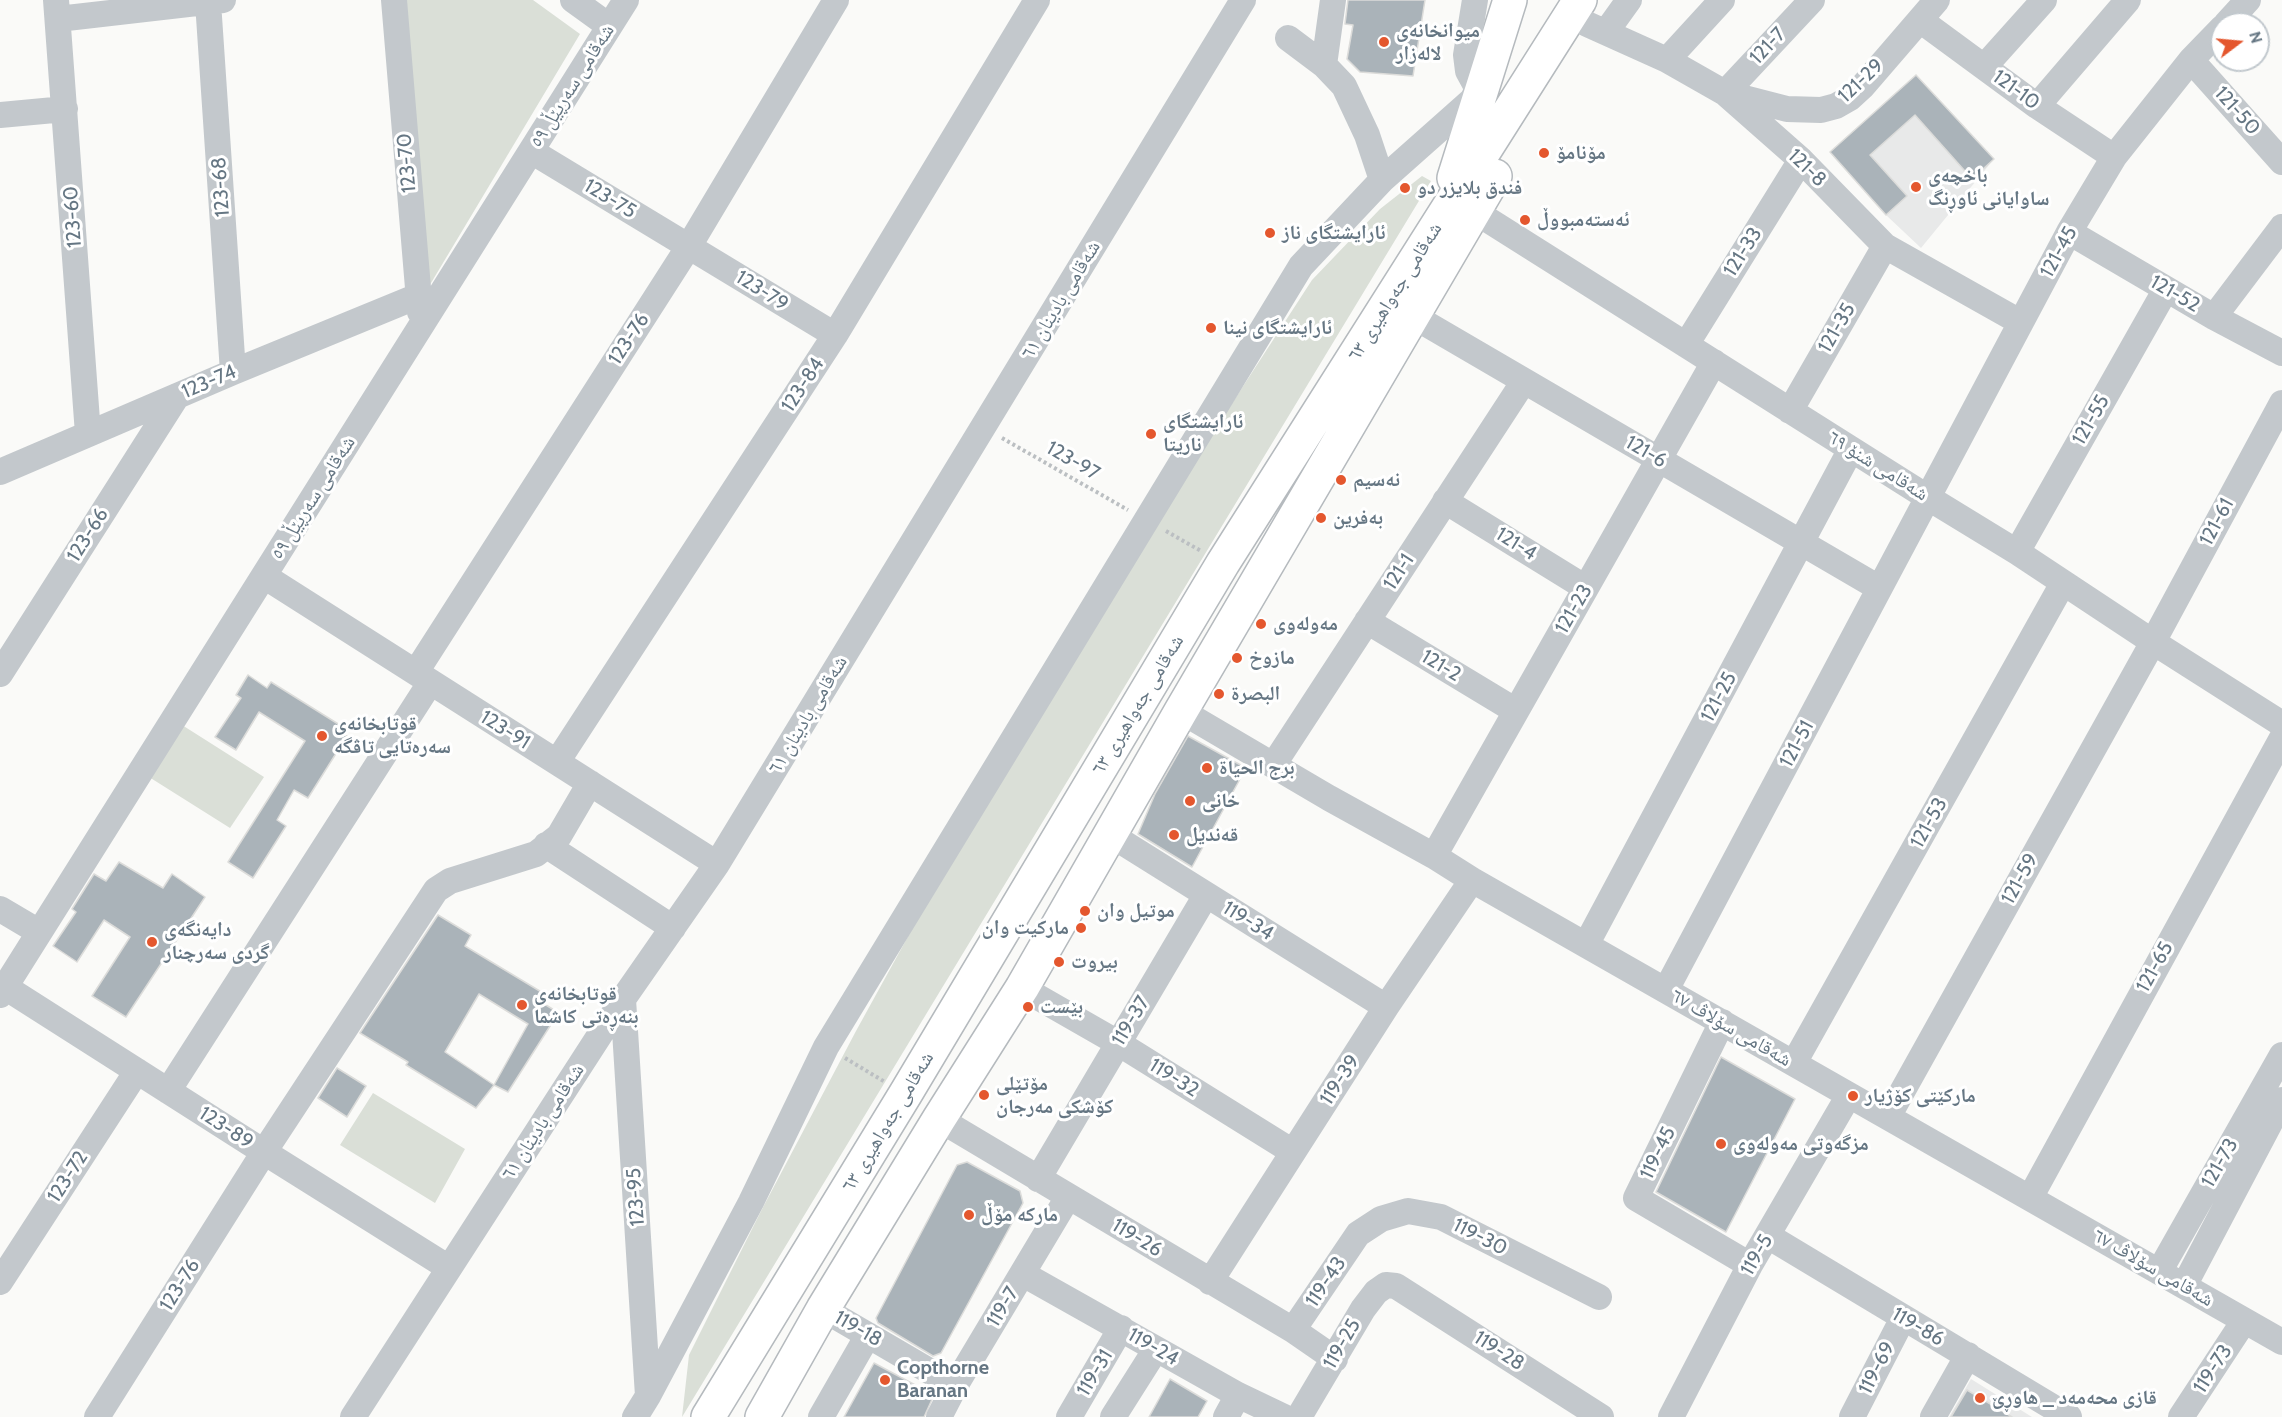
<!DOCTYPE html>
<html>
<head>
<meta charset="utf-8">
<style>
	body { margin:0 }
	#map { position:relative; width:2282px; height:1417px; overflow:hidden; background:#fafaf8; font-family:Cabin,sans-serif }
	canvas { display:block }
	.north { position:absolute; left:2210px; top:12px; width:60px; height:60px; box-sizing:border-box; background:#fff; border:2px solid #c1c8cd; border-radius:50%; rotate:74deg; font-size:16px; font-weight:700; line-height:24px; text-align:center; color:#657683 }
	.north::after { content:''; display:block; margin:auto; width:21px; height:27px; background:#e4572e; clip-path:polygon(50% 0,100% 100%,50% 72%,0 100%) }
</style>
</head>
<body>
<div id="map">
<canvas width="2282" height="1417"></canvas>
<div class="north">N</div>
</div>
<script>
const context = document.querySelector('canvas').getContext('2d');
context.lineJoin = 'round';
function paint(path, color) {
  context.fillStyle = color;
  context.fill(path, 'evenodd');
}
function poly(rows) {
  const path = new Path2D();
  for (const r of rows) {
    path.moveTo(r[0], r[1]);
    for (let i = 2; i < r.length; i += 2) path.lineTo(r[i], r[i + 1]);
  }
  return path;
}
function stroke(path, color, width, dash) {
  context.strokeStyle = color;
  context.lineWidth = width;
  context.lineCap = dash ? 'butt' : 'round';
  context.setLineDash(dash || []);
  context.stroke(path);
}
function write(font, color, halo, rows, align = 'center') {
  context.font = font + ' Cabin,"Noto Naskh Arabic",sans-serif';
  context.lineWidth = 6;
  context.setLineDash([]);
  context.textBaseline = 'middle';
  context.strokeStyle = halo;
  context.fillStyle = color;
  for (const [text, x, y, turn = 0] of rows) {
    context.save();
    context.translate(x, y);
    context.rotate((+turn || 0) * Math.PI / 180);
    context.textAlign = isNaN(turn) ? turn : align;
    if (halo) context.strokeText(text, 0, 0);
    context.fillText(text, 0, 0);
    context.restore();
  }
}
const built = poly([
	[1916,75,1994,159,1921,248,1886,215,1830,152],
	[1971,1379,2032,1417,1949,1417]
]);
const green = poly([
	[405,0,533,0,580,34,428,288],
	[1422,176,1431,181,682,1417,689,1355,760,1213,856,1031,922,911,1131,559,1312,280,1380,209],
	[182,725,264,777,230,828,149,777],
	[373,1093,465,1149,435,1203,340,1145]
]);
const building = poly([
	[1348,0,1425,0,1413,76,1360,72,1347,59,1353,25,1345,24,1348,0],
	[1916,75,1994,159,1972,179,1915,115,1870,155,1907,196,1886,215,1830,152,1916,75],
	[248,675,267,688,271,682,343,727,340,732,347,736,308,798,294,790,277,820,286,826,253,878,228,862,305,741,259,712,236,750,215,737,241,698,236,695,248,675],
	[1188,736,1246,768,1192,867,1138,834,1155,794,1188,736],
	[119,862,163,888,172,874,205,897,126,1017,92,996,130,937,104,920,77,962,53,946,76,912,72,909,94,874,106,881,119,862],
	[438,915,471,935,465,946,543,993,538,1000,554,1010,548,1021,552,1023,508,1092,494,1085,476,1108,406,1065,408,1062,360,1033,438,915],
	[479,994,528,1024,494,1085,445,1052,479,994],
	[1721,1057,1795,1099,1726,1232,1656,1192,1721,1057],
	[337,1068,366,1086,347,1117,318,1098,337,1068],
	[967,1162,1020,1191,1023,1203,941,1353,933,1356,878,1323,876,1318,957,1165,967,1162],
	[874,1363,934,1395,924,1417,844,1417,874,1363],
	[1170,1379,1207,1401,1198,1417,1149,1417,1170,1379],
	[1967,1390,2012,1417,1951,1417,1967,1390]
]);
const path = poly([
	[1002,438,1128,510],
	[1166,531,1201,551],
	[845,1058,885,1082]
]);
const minor = poly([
	[56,0,88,434],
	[394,0,420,312],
	[573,0,609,26],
	[1812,0,1725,93,1787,109,1821,110,1836,106,1850,98,1862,87,1937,0],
	[208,2,233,372],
	[58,19,223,0],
	[1920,20,2037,106,2114,157],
	[1587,24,1667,60,1725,93,1801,160,1885,246,2020,322],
	[2226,24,2248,0],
	[1606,32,1629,0],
	[1288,38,1324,65,1344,86,1367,135,1382,180],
	[1667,60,1722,0],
	[2191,60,2282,162],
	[1324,65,1333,0],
	[1984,67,2044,0],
	[2037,106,2128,0],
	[0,115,65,109],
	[531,151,835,335],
	[1474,211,1927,497,2017,552,2153,642,2282,724],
	[2069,232,2214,317,2282,353],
	[1413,316,1879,588],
	[2214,317,2282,227],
	[1686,345,1801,160],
	[1790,411,1885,246],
	[0,472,233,372,418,296],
	[1445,501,1586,588],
	[2017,552,2166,289],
	[264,576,717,864],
	[1367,621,1516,711],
	[416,672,689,246,836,0],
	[0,674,177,396],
	[1181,711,1329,798,1434,856,1472,880,2282,1342],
	[557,762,835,335,1037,0],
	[1274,764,1524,381],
	[1111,835,1386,1007],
	[546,845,673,928],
	[1434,856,1714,362],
	[0,909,39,932],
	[1586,945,1851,449],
	[5,987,264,1152,449,1268],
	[1022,988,1118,1043,1293,1152],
	[1666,990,2069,232,2114,157,2191,60,2222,28],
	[0,995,626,0],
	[623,999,648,1396],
	[1722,1022,1636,1198,1750,1265],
	[1794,1063,2063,583],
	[168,1091,430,683],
	[1888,1117,2153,642,2282,403],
	[939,1119,1293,1330,1335,1359],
	[1038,1179,1206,895],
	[2030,1198,2282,738],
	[1768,1236,2069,1417],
	[2159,1272,2282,1055],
	[1023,1274,1238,1395,1284,1417],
	[0,1282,137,1071],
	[1210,1282,1386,1007,1472,880],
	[2184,1286,2282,1100],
	[823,1309,955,1386],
	[1293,1330,1358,1234,1381,1219,1408,1211,1441,1217,1599,1297],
	[97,1417,264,1152,436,890,450,881,536,854,559,836,590,783],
	[353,1417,623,999,717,864,1243,0],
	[635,1417,648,1396,751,1202,826,1047,1301,266,1382,180,1480,93,1468,71,1466,55,1475,0],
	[821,1417,868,1335],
	[939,1417,955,1386,1068,1197],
	[1069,1417,1121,1328],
	[1113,1417,1156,1349],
	[1226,1417,1238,1395],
	[1299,1417,1363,1309,1376,1292,1386,1285,1396,1286,1601,1417],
	[1671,1417,1750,1265,1849,1095],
	[1852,1417,1903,1318],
	[1933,1417,1968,1355],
	[2181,1417,2244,1321]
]);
const major = poly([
	[1454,178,1510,0],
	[708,1417,906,1093,1223,563,1580,0],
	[762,1417,823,1309,939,1119,1022,988,1181,711,1495,176]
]);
const markers = [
	[1384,42,6,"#e4572e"],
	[1544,153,6,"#e4572e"],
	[1916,187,6,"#e4572e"],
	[1405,188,6,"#e4572e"],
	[1525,220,6,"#e4572e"],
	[1270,233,6,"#e4572e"],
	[1211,328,6,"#e4572e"],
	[1151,434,6,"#e4572e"],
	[1341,480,6,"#e4572e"],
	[1321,518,6,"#e4572e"],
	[1261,624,6,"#e4572e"],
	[1237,658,6,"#e4572e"],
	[1219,694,6,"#e4572e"],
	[322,736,6,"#e4572e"],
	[1207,768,6,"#e4572e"],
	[1190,801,6,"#e4572e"],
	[1174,835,6,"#e4572e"],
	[1085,911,6,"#e4572e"],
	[1081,928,6,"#e4572e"],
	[152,942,6,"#e4572e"],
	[1059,962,6,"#e4572e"],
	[522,1005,6,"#e4572e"],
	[1028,1007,6,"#e4572e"],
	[984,1095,6,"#e4572e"],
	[1853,1096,6,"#e4572e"],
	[1721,1144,6,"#e4572e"],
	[969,1215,6,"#e4572e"],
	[885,1380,6,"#e4572e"],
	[1980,1398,6,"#e4572e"]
];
const poiNames = [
	["میوانخانەی",1396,31],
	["لالەزار",1396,54],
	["مۆنامۆ",1556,153],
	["باخچەی",1928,176],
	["ساوایانی ئاوڕنگ",1928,199],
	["فندق بلايزر دو",1417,188],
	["ئەستەمبووڵ",1537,220],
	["ئارایشتگای ناز",1282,233],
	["ئارایشتگای نینا",1223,328],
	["ئارایشتگای",1163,422],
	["ناریتا",1163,445],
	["نەسیم",1353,480],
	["بەفرین",1333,518],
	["مەولەوی",1273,624],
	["مازوخ",1249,658],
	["البصرة",1231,694],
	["قوتابخانەی",334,724],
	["سەرەتایی تاڤگە",334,747],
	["برج الحياة",1219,768],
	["خانی",1202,801],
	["قەندیل",1186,835],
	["موتيل وان",1097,911],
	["ماركيت وان",1069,928,"right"],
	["دایەنگەی",164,930],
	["گردی سەرچنار",164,953],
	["بیروت",1071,962],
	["قوتابخانەی",534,994],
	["بنەڕەتی کاشما",534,1017],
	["بێست",1040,1007],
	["مۆتێلی",996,1084],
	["کۆشکی مەرجان",996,1107],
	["مارکێتی کۆژیار",1865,1096],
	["مزگەوتی مەولەوی",1733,1144],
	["مارکە مۆڵ",981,1215],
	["Copthorne",897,1368],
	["Baranan",897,1391],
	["قازی محەمەد _ هاوڕێ",1992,1398]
];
const streetNames = [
	["121-7",1768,46,-47],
	["121-29",1861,81,-43],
	["شەقامی سەرپێڵ ٥٩",572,86,-58],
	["121-10",2016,90,36],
	["121-50",2237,111,48],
	["123-70",407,163,-95],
	["121-8",1807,168,44],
	["123-68",221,187,-94],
	["123-75",610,199,31],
	["123-60",73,217,-94],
	["121-33",1743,252,-58],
	["121-45",2059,252,-61],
	["123-79",762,291,32],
	["شەقامی جەواهیری ٦٣",1395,292,-58],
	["121-52",2175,294,30],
	["شەقامی بادینان ٦١",1061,300,-59],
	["121-35",1837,328,-60],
	["123-76",629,339,-57],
	["123-74",209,382,-23],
	["123-84",803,385,-57],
	["121-55",2091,420,-60],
	["121-6",1646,452,30],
	["123-97",1073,461,30],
	["شەقامی شنۆ ٦٩",1878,466,32],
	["شەقامی سەرپێڵ ٥٩",313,498,-58],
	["121-61",2217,522,-62],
	["123-66",88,535,-58],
	["121-4",1516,544,32],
	["121-1",1399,572,-57],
	["121-23",1574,609,-60],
	["121-2",1441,666,31],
	["121-25",1719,697,-62],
	["شەقامی جەواهیری ٦٣",1138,705,-59],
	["شەقامی بادینان ٦١",808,715,-59],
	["123-91",505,730,32],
	["121-51",1797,744,-62],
	["121-53",1929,823,-61],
	["121-59",2020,879,-61],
	["119-34",1248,921,32],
	["121-65",2155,967,-61],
	["119-37",1131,1021,-59],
	["شەقامی سۆلاڤ ٦٧",1731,1028,30],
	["119-32",1174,1078,32],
	["119-39",1340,1080,-57],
	["شەقامی بادینان ٦١",543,1122,-57],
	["شەقامی جەواهیری ٦٣",888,1122,-59],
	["123-89",226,1128,33],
	["119-45",1658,1153,-64],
	["121-73",2220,1163,-60],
	["123-72",68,1177,-57],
	["123-95",636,1197,-94],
	["119-30",1480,1237,27],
	["119-26",1137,1238,31],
	["119-5",1757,1255,-60],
	["شەقامی سۆلاڤ ٦٧",2153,1268,30],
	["119-43",1326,1282,-56],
	["123-76",180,1285,-58],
	["119-7",1003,1307,-59],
	["119-86",1918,1327,30],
	["119-18",858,1329,30],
	["119-25",1342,1344,-60],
	["119-24",1153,1347,30],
	["119-28",1499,1351,33],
	["119-69",1877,1368,-63],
	["119-73",2213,1369,-57],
	["119-31",1095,1373,-59]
];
paint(built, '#e8e9e9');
paint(green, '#dadfd7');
paint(building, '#aab3b9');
stroke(building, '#dcdcda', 1.5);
stroke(major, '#b5babe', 36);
stroke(path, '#bbbfc2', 4, [3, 3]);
stroke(minor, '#c3c8cc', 26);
stroke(major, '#fff', 33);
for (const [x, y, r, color] of markers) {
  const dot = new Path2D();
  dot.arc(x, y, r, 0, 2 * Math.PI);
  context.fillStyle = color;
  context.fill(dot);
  stroke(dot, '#fff', 2);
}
write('bold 20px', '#657683', '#fff', poiNames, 'left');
write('20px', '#657683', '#fff', streetNames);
</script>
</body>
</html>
